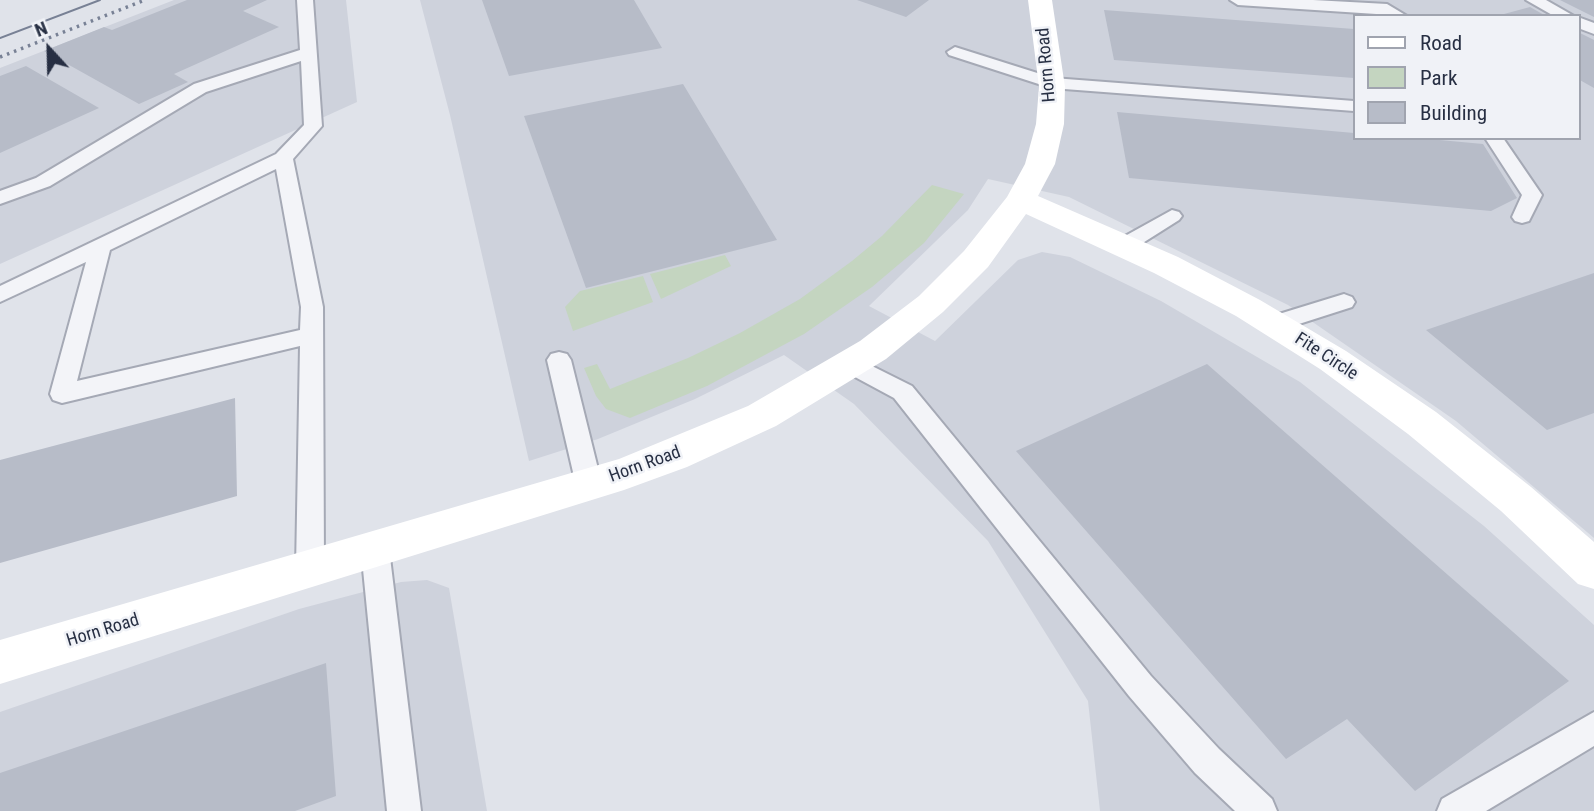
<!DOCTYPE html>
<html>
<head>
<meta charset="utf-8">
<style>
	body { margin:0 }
	#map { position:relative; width:1594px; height:811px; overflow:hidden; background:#e0e3ea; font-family:"Roboto Condensed",sans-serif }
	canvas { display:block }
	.legend { position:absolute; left:1353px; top:14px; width:228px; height:126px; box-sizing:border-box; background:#f0f2f7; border:2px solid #a0a4af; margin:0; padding:9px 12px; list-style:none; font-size:21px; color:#272f43 }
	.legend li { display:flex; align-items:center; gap:14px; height:35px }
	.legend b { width:35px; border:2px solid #a0a4af }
	.north { position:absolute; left:14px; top:14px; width:70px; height:70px; -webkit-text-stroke:5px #f0f2f7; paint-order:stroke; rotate:338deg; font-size:19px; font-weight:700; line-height:28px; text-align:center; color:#272f43 }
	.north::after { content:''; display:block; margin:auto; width:24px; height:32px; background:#272f43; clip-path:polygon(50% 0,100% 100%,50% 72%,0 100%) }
</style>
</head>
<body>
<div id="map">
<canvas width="1594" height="811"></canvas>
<ul class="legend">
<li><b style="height:9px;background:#fff"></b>Road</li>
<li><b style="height:19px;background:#c4d5c0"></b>Park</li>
<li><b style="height:19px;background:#b7bcc8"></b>Building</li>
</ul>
<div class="north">N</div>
</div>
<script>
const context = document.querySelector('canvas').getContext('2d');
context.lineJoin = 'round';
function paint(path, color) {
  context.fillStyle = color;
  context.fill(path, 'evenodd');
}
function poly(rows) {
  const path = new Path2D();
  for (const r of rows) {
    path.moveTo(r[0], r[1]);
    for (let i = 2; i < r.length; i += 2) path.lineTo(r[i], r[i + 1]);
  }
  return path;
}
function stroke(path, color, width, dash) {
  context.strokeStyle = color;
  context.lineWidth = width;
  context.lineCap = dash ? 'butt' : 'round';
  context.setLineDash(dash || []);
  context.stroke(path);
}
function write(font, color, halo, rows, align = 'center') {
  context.font = font + ' "Roboto Condensed",sans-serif';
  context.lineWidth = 5;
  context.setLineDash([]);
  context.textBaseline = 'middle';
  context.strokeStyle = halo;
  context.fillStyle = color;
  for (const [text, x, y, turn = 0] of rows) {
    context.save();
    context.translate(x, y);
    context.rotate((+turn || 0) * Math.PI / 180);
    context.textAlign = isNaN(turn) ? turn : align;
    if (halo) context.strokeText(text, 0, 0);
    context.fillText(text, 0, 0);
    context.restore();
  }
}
const built = poly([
	[174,0,346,0,357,102,0,264,0,68],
	[420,0,1594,0,1594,538,1456,421,1288,305,1069,197,988,179,968,210,869,306,935,341,1018,260,1042,252,1070,257,1161,301,1300,382,1484,526,1594,625,1594,811,1100,811,1088,701,988,541,854,404,784,355,695,399,598,439,529,461,450,115],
	[1354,16,1578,16,1578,138,1354,138],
	[427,580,449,588,487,811,0,811,0,712,299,609,401,582]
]);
const green = poly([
	[932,185,964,194,924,243,872,287,804,334,707,386,630,418,606,409,596,396,584,368,597,364,610,389,688,358,740,333,800,299,852,261,882,236],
	[725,255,731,266,661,299,650,274],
	[643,276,653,302,573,331,565,307,580,291]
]);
const building = poly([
	[187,0,267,0,243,11,279,27,174,74,188,82,139,104,44,51,104,27,112,30],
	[482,0,634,0,662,48,509,76],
	[857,0,929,0,906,17],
	[1560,0,1594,0,1594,17],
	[1530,7,1546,16,1504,14],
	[1104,10,1354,29,1354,78,1114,60],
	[1578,32,1594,40,1594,88,1578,79],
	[26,66,99,108,0,153,0,76],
	[683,84,777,240,586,288,524,116],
	[1117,112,1354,133,1354,138,1418,138,1483,144,1517,198,1491,211,1129,178],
	[1594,273,1594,413,1547,430,1426,330],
	[1207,364,1569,681,1415,791,1347,719,1286,759,1016,451],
	[235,398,237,496,0,563,0,460],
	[326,663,336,796,295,811,0,811,0,773]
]);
const lane = poly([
	[297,0,313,0,322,126,293,159,323,307,324,569,320,578,310,581,300,578,296,569,300,346,62,403,53,400,50,394,86,262,0,302,0,286,276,154,304,125,301,61,206,92,50,186,0,204,0,191,36,178,194,84,300,50,297,0],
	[276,169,301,307,300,330,77,381,110,250,276,169],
	[1230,0,1313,0,1387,4,1407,16,1238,5,1230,0],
	[1526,0,1546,0,1574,16,1554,16,1526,0],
	[1578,17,1594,23,1594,34,1578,28,1578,17],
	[955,47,1053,78,1354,101,1354,111,1051,88,949,55,947,52,955,47],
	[1485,138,1503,138,1542,195,1529,221,1522,223,1515,221,1512,217,1522,195,1485,138],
	[1172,210,1179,212,1182,216,1179,220,1130,251,1116,251,1113,246,1116,241,1172,210],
	[1344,294,1352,297,1355,302,1352,307,1274,332,1266,330,1263,324,1266,318,1344,294],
	[559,352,567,354,571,360,602,485,598,493,589,496,580,493,576,485,547,360,551,354,559,352],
	[850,355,912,386,1151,676,1219,749,1272,799,1277,811,1235,811,1195,773,1129,696,894,398,842,370,838,364,842,358,850,355],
	[375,537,385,541,389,549,421,811,387,811,361,549,365,541,375,537],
	[1594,712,1594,746,1486,811,1437,811,1442,799,1594,712]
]);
const secondary = poly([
	[1028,0,1052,0,1065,87,1064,124,1055,164,1038,196,1178,257,1260,300,1346,351,1436,412,1531,487,1594,542,1594,589,1578,584,1501,511,1408,434,1320,369,1236,316,1154,273,1026,214,988,267,943,312,886,359,776,426,687,467,624,490,0,684,0,640,619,459,748,406,860,341,919,296,964,251,1007,197,1025,164,1036,124,1039,87,1028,0]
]);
const tram = poly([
	[0,38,100,0]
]);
const rail = poly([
	[0,57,145,0]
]);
const streetNames = [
	["Horn Road",1047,65,-95],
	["Fite Circle",1326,357,33],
	["Horn Road",645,465,-20],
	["Horn Road",103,631,-17]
];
paint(built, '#ced2dc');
paint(green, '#c4d5c0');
paint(building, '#b7bcc8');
stroke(lane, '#a5a9b5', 4);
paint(lane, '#f3f4f8');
paint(secondary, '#fff');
stroke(tram, '#788195', 2);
stroke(rail, '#788195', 3.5, [2.5, 5]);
write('18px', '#272f43', '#f0f2f7', streetNames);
</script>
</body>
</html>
